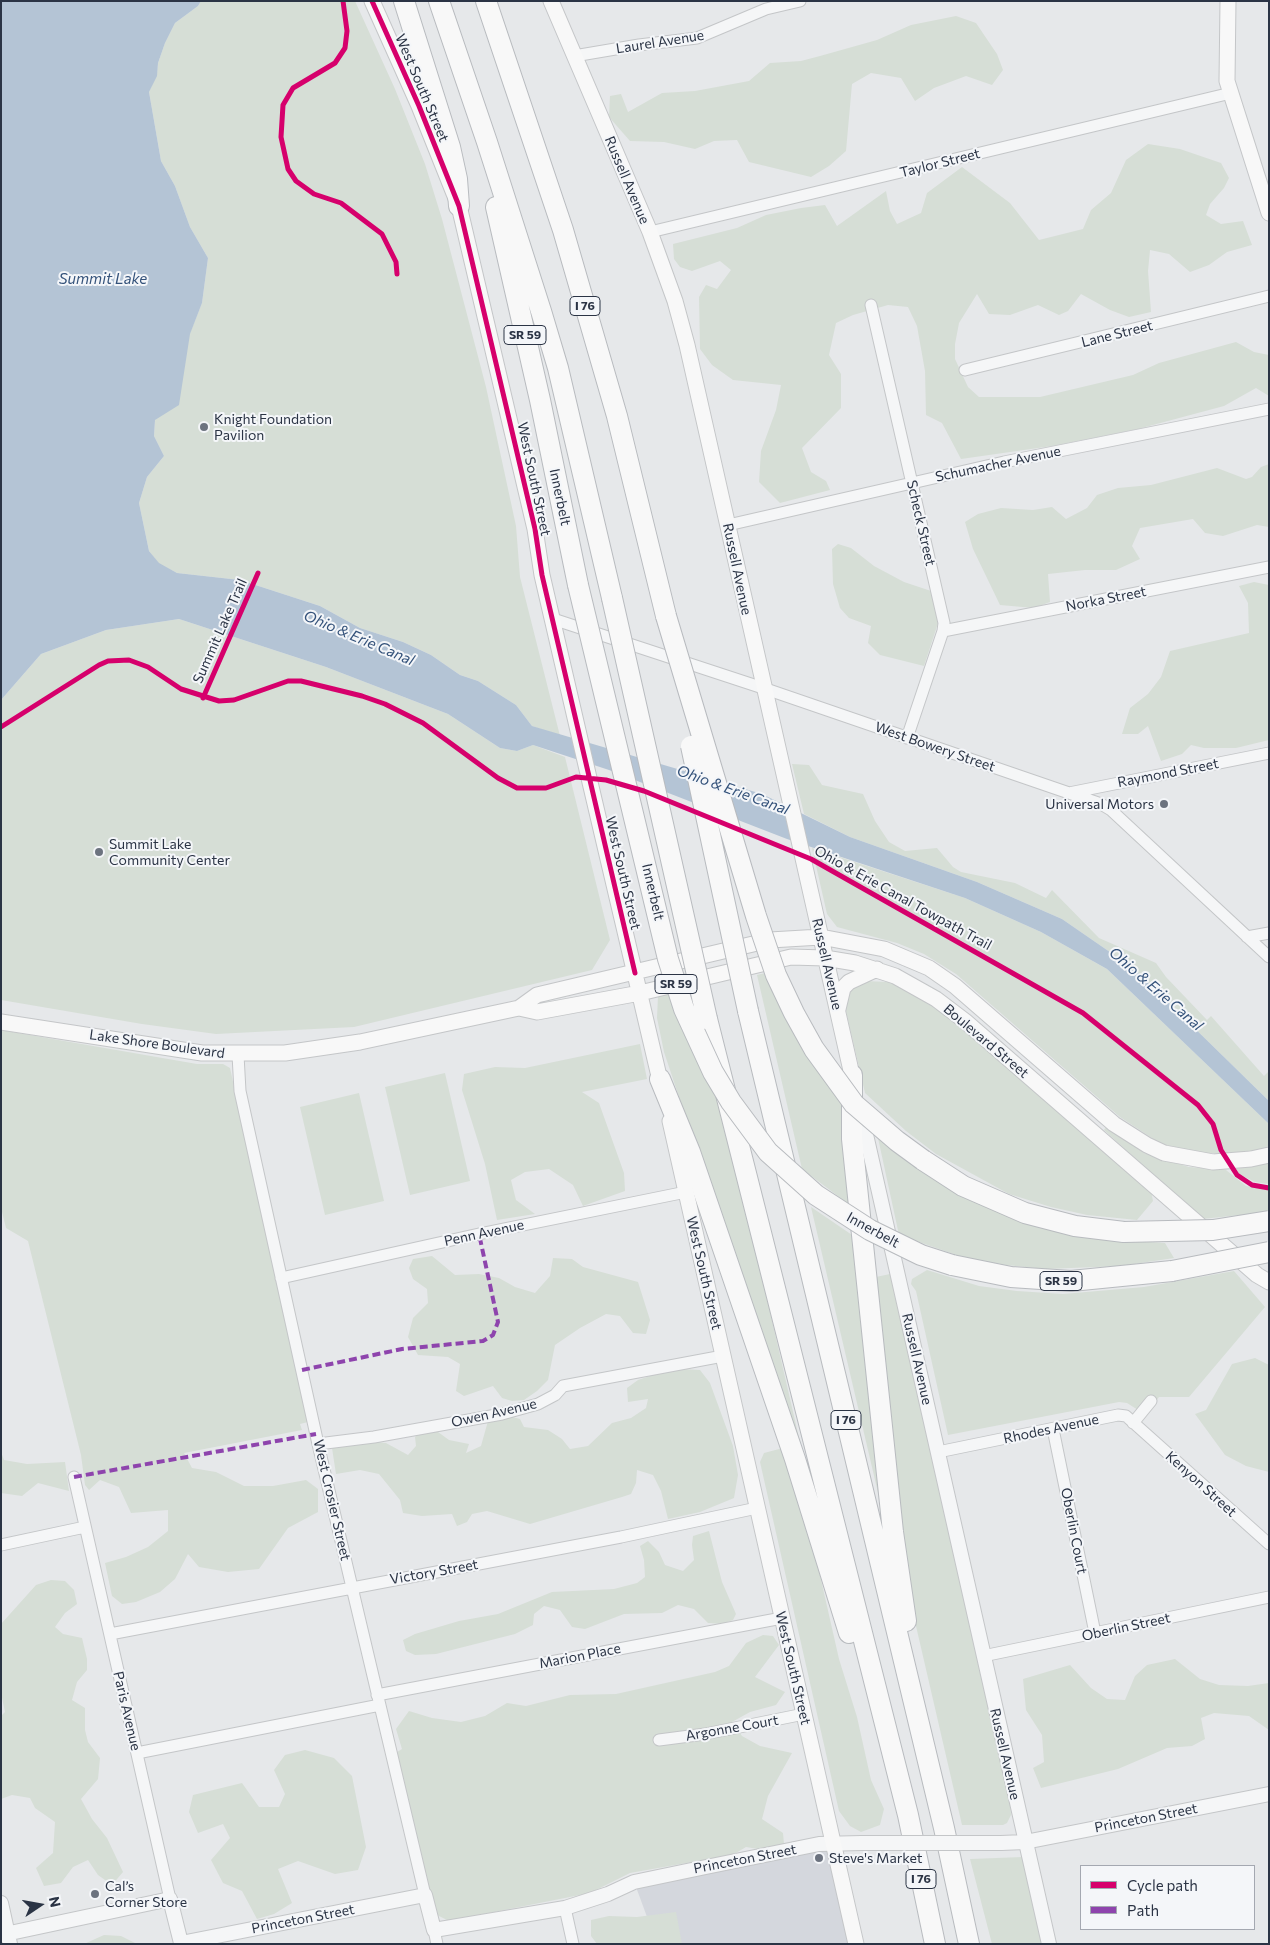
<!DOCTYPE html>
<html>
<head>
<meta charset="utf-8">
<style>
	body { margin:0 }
	#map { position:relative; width:1270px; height:1945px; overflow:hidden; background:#e6e8ea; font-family:Commissioner,sans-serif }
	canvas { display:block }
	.frame { position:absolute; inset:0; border:2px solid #2b3445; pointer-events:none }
	.legend { position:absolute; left:1080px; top:1865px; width:175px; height:65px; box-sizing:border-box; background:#f4f6f9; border:1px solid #a4a8b1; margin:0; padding:6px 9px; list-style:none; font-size:15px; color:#2b3445 }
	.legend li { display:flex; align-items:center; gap:10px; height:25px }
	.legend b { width:25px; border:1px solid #a4a8b1 }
	.north { position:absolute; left:15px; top:1880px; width:50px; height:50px; -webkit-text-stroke:4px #f4f6f9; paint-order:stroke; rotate:78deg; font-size:14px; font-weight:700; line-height:20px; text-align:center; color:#2b3445 }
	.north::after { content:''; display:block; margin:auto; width:18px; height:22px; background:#2b3445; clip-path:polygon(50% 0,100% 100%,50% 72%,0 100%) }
</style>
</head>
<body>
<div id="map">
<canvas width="1270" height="1945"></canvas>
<div class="frame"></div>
<ul class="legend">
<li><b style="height:6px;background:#d6006c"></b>Cycle path</li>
<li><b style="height:6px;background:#8e44ad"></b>Path</li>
</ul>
<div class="north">N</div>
</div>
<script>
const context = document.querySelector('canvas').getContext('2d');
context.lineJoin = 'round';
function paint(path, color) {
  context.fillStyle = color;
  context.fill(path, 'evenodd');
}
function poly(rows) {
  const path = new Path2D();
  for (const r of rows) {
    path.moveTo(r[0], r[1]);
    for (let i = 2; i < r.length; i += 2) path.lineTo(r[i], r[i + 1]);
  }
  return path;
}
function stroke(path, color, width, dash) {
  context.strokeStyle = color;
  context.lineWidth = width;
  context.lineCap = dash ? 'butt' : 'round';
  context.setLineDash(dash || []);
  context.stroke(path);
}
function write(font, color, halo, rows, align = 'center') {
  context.font = font + ' Commissioner,sans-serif';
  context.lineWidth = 4;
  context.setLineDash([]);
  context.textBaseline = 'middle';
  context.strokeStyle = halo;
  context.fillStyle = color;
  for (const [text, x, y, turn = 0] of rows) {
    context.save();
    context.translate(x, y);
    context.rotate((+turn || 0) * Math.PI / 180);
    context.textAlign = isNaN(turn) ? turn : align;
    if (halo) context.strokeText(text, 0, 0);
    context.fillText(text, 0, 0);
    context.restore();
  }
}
const built = poly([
	[832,1847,853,1944,657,1944,636,1887]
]);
const green = poly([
	[201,1,355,1,395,89,425,164,442,219,486,387,516,526,520,577,560,736,532,726,516,705,478,681,460,675,431,655,403,642,360,628,320,606,240,580,177,573,159,564,149,551,139,503,147,477,164,456,154,436,155,420,202,303,208,258,190,227,175,186,161,161,149,92,157,73,158,63,165,43,175,23,198,6],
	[956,16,976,23,997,54,1003,70,992,85,966,76,934,88,915,101,901,78,871,73,852,84,846,151,829,166,811,177,749,162,737,140,714,141,695,149,664,142,630,141,609,117,610,96,621,94,628,112,662,93,695,91,749,81,770,63,801,61,820,56,877,40,911,25],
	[1148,144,1180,149,1221,163,1229,178,1224,188,1210,204,1206,215,1221,224,1243,221,1252,245,1227,252,1209,265,1190,272,1169,254,1150,250,1148,271,1151,312,1129,317,1110,310,1081,294,1068,311,1059,315,1038,305,1010,315,989,314,977,294,959,323,955,344,955,359,968,387,979,397,1040,397,1133,375,1159,363,1236,342,1254,352,1269,355,1269,396,1256,388,1224,406,1138,429,1052,446,961,459,942,423,926,415,925,371,917,326,908,307,888,305,853,315,836,323,829,355,841,374,841,408,802,448,811,472,826,481,830,490,780,503,759,482,761,451,776,410,781,385,733,380,712,365,700,349,699,297,706,285,717,289,731,270,720,261,692,271,680,267,674,259,673,244,737,228,766,215,801,208,825,205,837,226,886,191,890,211,897,224,921,213,927,193,962,167,1010,203,1039,240,1083,229,1091,210,1111,193,1126,160],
	[1269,464,1269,527,1257,525,1223,536,1205,533,1193,519,1140,528,1132,546,1140,559,1116,570,1085,570,1048,574,1050,602,1034,608,1000,605,973,549,965,522,978,514,1001,508,1033,510,1052,507,1066,519,1087,508,1097,495,1118,488,1151,485,1217,468,1246,479,1252,477,1261,467],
	[838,544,851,548,874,566,904,582,931,591,939,620,924,666,880,655,868,643,871,626,849,618,840,608,833,584,832,549],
	[1254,582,1269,585,1269,740,1236,748,1204,748,1191,745,1182,754,1161,761,1148,726,1138,734,1122,734,1130,708,1148,694,1161,677,1170,651,1249,633,1248,603,1239,586],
	[179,619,326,667,448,714,500,748,517,751,533,745,565,757,610,940,592,970,354,1027,255,1032,216,1034,142,1024,1,1000,1,700,41,654,106,630],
	[792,764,809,765,822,785,863,794,875,821,889,842,905,851,937,848,953,867,961,872,1015,883,1046,898,1052,890,1099,938,1156,963,1166,977,1207,1020,1211,1016,1264,1076,1269,1071,1269,1101,1133,968,1062,919,977,882,850,837,804,814],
	[812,848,965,898,1041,932,1107,969,1269,1124,1269,1146,1247,1153,1205,1153,1161,1144,1120,1117,956,974,924,954,897,943,837,927,827,914],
	[765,973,846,1107,855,1209,802,1169,757,975],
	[864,981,889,982,899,986,924,998,952,1018,1151,1191,1153,1201,1137,1220,1087,1215,1051,1207,1009,1194,936,1154,906,1131,865,1093,845,1007,846,997,855,983],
	[669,991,687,1041,724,1112,814,1503,664,1052,657,1018,658,996],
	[1,1030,197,1064,223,1064,230,1068,308,1422,300,1424,302,1430,184,1453,192,1468,216,1472,244,1486,273,1486,306,1480,318,1489,318,1512,288,1528,259,1569,228,1572,199,1567,188,1554,175,1579,160,1592,136,1602,122,1604,112,1596,105,1563,126,1557,148,1547,168,1531,168,1510,131,1513,119,1487,100,1480,89,1490,85,1485,81,1455,28,1241,6,1228,1,1208],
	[640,1044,647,1079,582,1092,599,1103,624,1173,625,1191,583,1206,573,1185,549,1169,525,1172,511,1180,516,1200,535,1214,497,1220,485,1164,462,1090,464,1074,495,1067,525,1068],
	[445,1073,470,1181,410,1195,385,1087],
	[359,1093,384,1201,325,1215,300,1107],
	[1107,1126,1144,1153,1189,1167,1226,1170,1246,1186,1269,1190,1269,1212,1202,1219,1104,1130],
	[878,1138,929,1176,962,1196,992,1210,1046,1229,1088,1238,1165,1243,1174,1258,1121,1266,1046,1269,1006,1265,962,1257,899,1235],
	[1269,1162,1269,1184,1255,1182,1239,1174,1236,1169],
	[811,1207,858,1239,885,1496,879,1497],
	[432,1256,455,1275,479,1274,499,1278,515,1287,535,1293,550,1276,553,1258,572,1259,583,1267,638,1282,650,1320,646,1334,633,1333,620,1316,606,1314,580,1328,555,1345,548,1380,537,1391,524,1400,512,1401,502,1398,493,1386,464,1396,456,1391,460,1364,448,1357,418,1355,408,1337,413,1318,428,1303,427,1289,413,1279,409,1268,413,1259],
	[927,1270,979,1286,1017,1291,1063,1294,1144,1287,1234,1271,1265,1307,1189,1397,1159,1397,1146,1415,1127,1403,1119,1402,948,1435,916,1291,911,1284,912,1279],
	[890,1274,1010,1801,1011,1815,1007,1823,1003,1825,962,1825,916,1626,898,1499,876,1277],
	[1255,1358,1269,1365,1269,1472,1246,1466,1225,1455,1195,1414,1206,1410,1232,1364],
	[682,1369,700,1370,710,1383,733,1446,738,1475,734,1498,700,1512,668,1519,661,1491,653,1475,637,1470,636,1483,631,1494,622,1497,530,1524,487,1511,472,1514,467,1522,457,1526,452,1514,422,1516,403,1513,400,1500,379,1474,360,1470,336,1474,332,1448,375,1442,386,1443,408,1455,416,1446,415,1437,420,1431,438,1432,449,1440,469,1444,466,1453,481,1446,488,1421,509,1416,520,1419,524,1427,548,1430,562,1439,570,1449,588,1446,612,1423,631,1418,646,1408,648,1399,628,1402,627,1388,638,1380,659,1373],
	[783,1448,802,1496,839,1659,857,1717,871,1780,884,1809,880,1825,861,1832,850,1826,839,1811,760,1462,764,1453],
	[1,1452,4,1460,27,1464,65,1462,69,1491,38,1483,22,1496,1,1493],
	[709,1531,722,1582,736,1614,733,1620,722,1624,708,1623,694,1609,678,1605,662,1613,624,1614,585,1629,572,1627,560,1610,544,1606,534,1614,533,1625,515,1634,436,1654,415,1655,406,1651,403,1640,415,1634,459,1621,498,1614,552,1592,614,1589,637,1583,645,1577,644,1560,640,1546,648,1541,659,1552,665,1565,683,1571,694,1560,692,1545,693,1536],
	[51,1580,65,1581,74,1590,77,1604,65,1613,55,1627,63,1634,82,1638,87,1659,87,1670,77,1682,72,1700,85,1708,85,1730,88,1742,100,1758,98,1779,81,1799,92,1819,107,1838,123,1872,112,1885,98,1875,88,1860,73,1867,61,1883,44,1886,36,1868,53,1853,55,1822,35,1808,30,1798,12,1795,1,1799,1,1716,5,1712,1,1693,1,1624,36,1585],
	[763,1635,773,1636,779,1645,755,1677,785,1692,776,1705,750,1712,732,1722,742,1736,760,1746,792,1753,768,1796,762,1819,783,1833,784,1844,764,1850,746,1847,724,1860,692,1862,630,1873,590,1893,449,1921,435,1914,397,1752,402,1749,396,1729,409,1711,432,1718,461,1722,485,1716,507,1703,526,1706,570,1695,616,1694,715,1672,729,1666,746,1643],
	[1175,1659,1200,1679,1219,1685,1248,1686,1269,1683,1269,1730,1249,1716,1214,1713,1201,1718,1205,1739,1192,1746,1167,1748,1118,1769,1041,1788,1033,1768,1044,1762,1042,1735,1026,1710,1023,1679,1070,1665,1091,1688,1107,1699,1125,1700,1135,1676,1147,1665],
	[305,1750,334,1758,352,1776,366,1847,358,1870,335,1874,298,1861,278,1869,292,1903,274,1914,257,1919,242,1891,223,1883,211,1860,230,1838,223,1824,198,1833,189,1812,193,1795,242,1783,259,1807,279,1807,285,1794,274,1770,285,1755],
	[1023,1857,1042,1944,992,1944,970,1859],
	[676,1912,682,1944,597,1944,591,1936,591,1920,609,1916,637,1917],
	[104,1935,121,1936,137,1944,84,1944]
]);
const water = poly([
	[1,1,201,1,198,6,175,23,165,43,158,63,157,76,149,92,161,161,175,186,190,227,208,258,202,303,190,334,179,405,155,420,154,436,164,456,147,477,139,503,149,551,159,563,177,573,240,580,320,606,360,628,403,642,431,655,460,675,478,681,516,705,532,726,762,794,850,837,977,882,1062,919,1133,968,1269,1101,1269,1124,1107,969,1041,932,965,898,787,839,609,770,533,745,517,751,500,748,448,714,326,667,179,619,106,630,41,654,1,700]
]);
const minor = poly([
	[574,56,639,45,697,38,766,9,800,1],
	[650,232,1231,93],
	[871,305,944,623,943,631,907,738],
	[965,370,1269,296],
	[728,525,1004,462,1269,409],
	[553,619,763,688,1101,804,1111,810,1269,957],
	[943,631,1269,567],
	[1069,793,1269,753],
	[1247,937,1269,933],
	[238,1055,240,1091,318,1444,425,1895],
	[281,1278,479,1234,686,1192],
	[1133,1423,1151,1401],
	[1053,1429,1095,1633],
	[318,1444,374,1437,502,1414,538,1404,555,1395,563,1386,723,1356],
	[938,1452,1118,1415,1126,1416,1269,1544],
	[74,1477,170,1899],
	[1,1545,85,1527],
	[110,1634,621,1537,757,1508],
	[983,1656,1269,1597],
	[377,1695,782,1618],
	[659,1740,705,1734,804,1714],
	[137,1753,380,1705],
	[565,1908,573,1944],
	[434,1930,437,1944]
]);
const tertiary = poly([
	[860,1108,1049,1944],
	[1001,1843,1025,1842,1269,1794],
	[1,1903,10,1944],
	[1,1935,170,1899,181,1943,425,1895,434,1930,565,1908,608,1894,634,1882,701,1868,819,1844,862,1843]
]);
const secondary = poly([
	[372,1,419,106,459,206,535,529,542,575,589,778,662,1089],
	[551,1,650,232,675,301,687,345,852,1075],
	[1228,1,1227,81,1269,213],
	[519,1008,537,1012,640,993,791,957,825,958,855,963,895,976,936,999,965,1021,1257,1275,1269,1282],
	[838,1009,843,988,849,982,877,969],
	[1,1022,202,1053,285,1053,360,1042,519,1008,537,995,770,940,821,937,884,949,929,968,955,986,1114,1124,1147,1145,1164,1153,1213,1162,1251,1159,1269,1155],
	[670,1121,856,1944]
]);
const motorway = poly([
	[404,1,450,147,457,179,459,206],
	[439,1,487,142,541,311,558,368,612,598],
	[486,1,563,230,617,416,666,616],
	[496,207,540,400,578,585],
	[748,1011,944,1828,969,1944],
	[707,1019,908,1815,935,1944],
	[852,1075,852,1139,893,1532,906,1621],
	[660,1079,690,1152,795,1459,849,1633],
	[923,1160,963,1186,1025,1213,1075,1226,1124,1232],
	[952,1265,1011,1277,1071,1281,1172,1271]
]);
const tertiaryBridge = poly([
	[862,1843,1001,1843]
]);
const motorwayBridge = poly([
	[578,585,668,959,684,1009,713,1072,731,1102,768,1152,816,1195,870,1230,921,1255,952,1265],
	[612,598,707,1019],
	[666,616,756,916,776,975,794,1013,814,1049,854,1104,897,1141,923,1160],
	[691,746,748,1011],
	[1124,1232,1213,1230,1269,1221],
	[1172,1271,1269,1252]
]);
const quiet = poly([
	[302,1370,402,1349,483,1341,493,1335,498,1322,479,1234],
	[74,1477,316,1434]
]);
const cycleway = poly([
	[343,1,347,31,345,48,335,63,293,88,283,105,281,137,288,169,296,181,314,194,341,203,382,234,396,262,397,274],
	[372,1,419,106,459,206,535,529,542,575,635,973],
	[203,698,258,573],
	[1,727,99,665,108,661,129,660,148,667,181,689,219,701,234,700,288,681,301,681,362,696,385,704,423,723,498,778,517,788,546,788,576,777,606,780,644,791,811,859,1083,1013,1198,1105,1213,1124,1221,1150,1237,1175,1252,1185,1269,1188]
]);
const markers = [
	[204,427,5,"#6c737f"],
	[1164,804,5,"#6c737f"],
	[99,852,5,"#6c737f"],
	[819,1858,5,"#6c737f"],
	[95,1894,5,"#6c737f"]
];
const shields = [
	[585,306,30],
	[525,335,42],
	[676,984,42],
	[1061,1281,42],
	[846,1420,30],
	[921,1879,30]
];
const shieldNames = [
	["I 76",585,306],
	["SR 59",525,335],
	["SR 59",676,984],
	["SR 59",1061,1281],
	["I 76",846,1420],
	["I 76",921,1879]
];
const streetNames = [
	["Laurel Avenue",660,42,-9],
	["West South Street",422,88,67],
	["Taylor Street",940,163,-14],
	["Russell Avenue",627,180,67],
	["Lane Street",1117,334,-14],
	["Schumacher Avenue",998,464,-12],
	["West South Street",534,479,78],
	["Innerbelt",560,497,78],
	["Scheck Street",921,523,77],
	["Russell Avenue",737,569,78],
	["Norka Street",1106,599,-11],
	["Summit Lake Trail",220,631,-66],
	["West Bowery Street",935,747,19],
	["Raymond Street",1168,773,-11],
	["West South Street",623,873,77],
	["Innerbelt",653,892,77],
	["Ohio & Erie Canal Towpath Trail",903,898,29],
	["Russell Avenue",827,964,77],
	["Boulevard Street",986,1041,40],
	["Lake Shore Boulevard",157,1044,8],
	["Innerbelt",873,1230,29],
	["Penn Avenue",484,1233,-12],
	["West South Street",704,1273,77],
	["Russell Avenue",917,1359,77],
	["Owen Avenue",494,1413,-13],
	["Rhodes Avenue",1051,1429,-12],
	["Kenyon Street",1201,1484,42],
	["West Crosier Street",332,1500,77],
	["Oberlin Court",1074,1531,79],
	["Victory Street",434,1572,-10],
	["Oberlin Street",1126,1627,-12],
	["Marion Place",580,1656,-11],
	["West South Street",793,1668,77],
	["Paris Avenue",127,1711,77],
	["Argonne Court",732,1728,-10],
	["Russell Avenue",1005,1754,77],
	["Princeton Street",1146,1818,-11],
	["Princeton Street",745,1859,-11],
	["Princeton Street",303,1919,-11]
];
const poiNames = [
	["Knight Foundation",214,419],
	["Pavilion",214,435],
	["Universal Motors",1154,804,"right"],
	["Summit Lake",109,844],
	["Community Center",109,860],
	["Steve's Market",829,1858],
	["Cal’s",105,1886],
	["Corner Store",105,1902]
];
const waterNames = [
	["Summit Lake",103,279],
	["Ohio & Erie Canal",359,638,23],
	["Ohio & Erie Canal",733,790,20],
	["Ohio & Erie Canal",1156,989,41]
];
paint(built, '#d4d7dd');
paint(green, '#d6ded6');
paint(water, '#b4c4d5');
stroke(minor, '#c4c6c8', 13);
stroke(tertiary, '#c4c6c8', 16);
stroke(secondary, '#c4c6c8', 17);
stroke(motorway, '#b8bbbf', 22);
stroke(minor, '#f5f6f7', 11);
stroke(tertiary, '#f5f6f7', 14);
stroke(secondary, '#f8f8f8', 15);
stroke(motorway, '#f8f8f8', 20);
stroke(tertiaryBridge, '#c4c6c8', 16, []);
stroke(motorwayBridge, '#b8bbbf', 22, []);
stroke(tertiaryBridge, '#f5f6f7', 14);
stroke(motorwayBridge, '#f8f8f8', 20);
stroke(quiet, '#8e44ad', 4, [8, 4]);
stroke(cycleway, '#d6006c', 5);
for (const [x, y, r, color] of markers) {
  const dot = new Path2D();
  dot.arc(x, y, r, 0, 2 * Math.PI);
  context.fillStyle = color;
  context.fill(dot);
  stroke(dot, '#f4f6f9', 2);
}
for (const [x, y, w] of shields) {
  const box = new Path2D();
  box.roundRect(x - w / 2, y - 9.5, w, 19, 4);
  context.fillStyle = '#f4f6f9';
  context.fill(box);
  stroke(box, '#2b3445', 1);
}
write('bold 12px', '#2b3445', null, shieldNames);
write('14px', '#2b3445', '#f4f6f9', streetNames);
write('14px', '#2b3445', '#f4f6f9', poiNames, 'left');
write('italic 15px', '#34527a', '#f4f6f9', waterNames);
</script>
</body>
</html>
